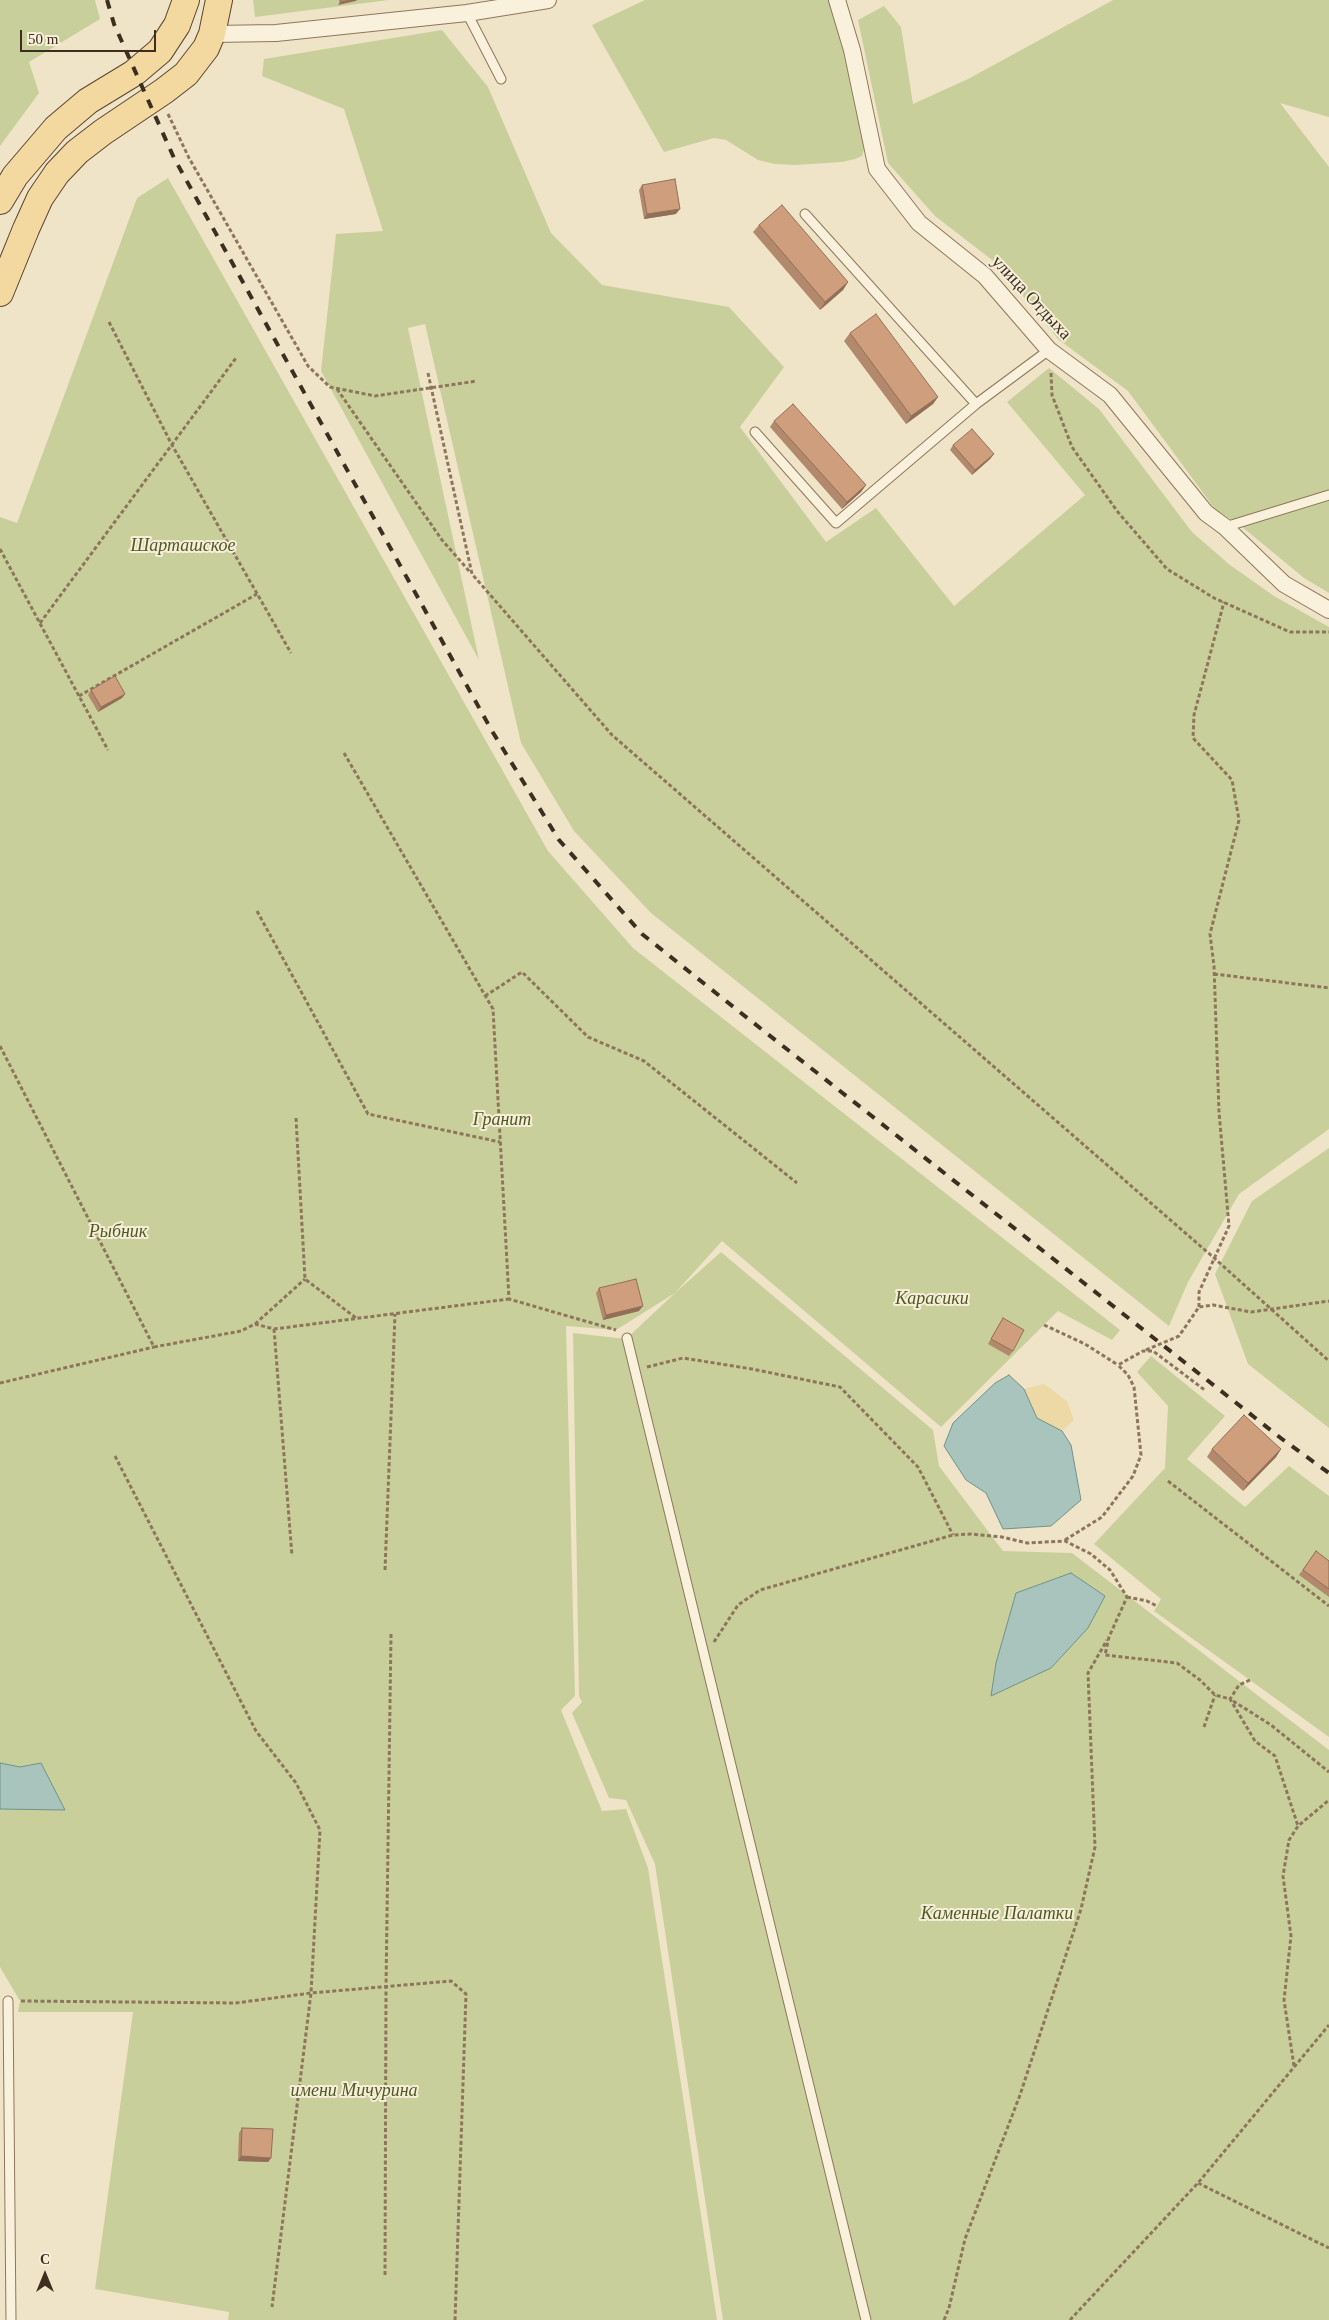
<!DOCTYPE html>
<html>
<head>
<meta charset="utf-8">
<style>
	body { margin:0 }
	#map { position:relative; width:1329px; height:2320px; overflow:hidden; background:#f0e4c8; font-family:"Times New Roman",serif }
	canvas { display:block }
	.north { position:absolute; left:20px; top:2250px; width:50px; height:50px; -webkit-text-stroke:4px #f7eed8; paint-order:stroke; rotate:0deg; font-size:14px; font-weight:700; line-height:20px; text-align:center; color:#3d2e20 }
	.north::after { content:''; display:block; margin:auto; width:18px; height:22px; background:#3d2e20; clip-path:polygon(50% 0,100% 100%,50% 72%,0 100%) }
	.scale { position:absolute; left:20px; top:30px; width:136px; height:22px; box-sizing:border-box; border:2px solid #3d2e20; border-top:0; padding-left:6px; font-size:15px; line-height:18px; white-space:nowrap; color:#3d2e20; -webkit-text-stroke:4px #f7eed8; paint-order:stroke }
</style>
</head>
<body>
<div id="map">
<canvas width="1329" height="2320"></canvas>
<div class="north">С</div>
<div class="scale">50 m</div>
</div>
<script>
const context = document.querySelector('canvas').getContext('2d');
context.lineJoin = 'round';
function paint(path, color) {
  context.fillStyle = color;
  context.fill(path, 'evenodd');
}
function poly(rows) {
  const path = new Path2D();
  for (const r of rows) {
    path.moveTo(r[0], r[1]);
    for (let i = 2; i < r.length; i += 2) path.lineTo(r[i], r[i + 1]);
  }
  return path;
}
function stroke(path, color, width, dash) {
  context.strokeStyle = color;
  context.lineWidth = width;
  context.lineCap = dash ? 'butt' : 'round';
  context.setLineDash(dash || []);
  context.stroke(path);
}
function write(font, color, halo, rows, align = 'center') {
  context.font = font + ' "Times New Roman",serif';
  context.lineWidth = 4;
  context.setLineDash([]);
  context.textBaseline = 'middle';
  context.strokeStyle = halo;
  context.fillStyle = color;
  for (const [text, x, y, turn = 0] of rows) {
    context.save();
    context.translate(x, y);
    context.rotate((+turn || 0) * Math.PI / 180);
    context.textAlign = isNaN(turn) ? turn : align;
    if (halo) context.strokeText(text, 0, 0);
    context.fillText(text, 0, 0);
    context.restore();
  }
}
const green = poly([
	[0,0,95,0,100,19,29,62,39,93,0,146],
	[253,0,389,0,255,17],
	[645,0,829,0,863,121,865,146,862,156,855,159,842,162,795,165,775,164,758,160,726,140,714,138,664,152,592,25],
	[1113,0,1329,0,1329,117,1280,103,1329,167,1329,593,1304,578,1241,526,1215,509,1128,391,1059,340,996,263,935,216,888,163,858,20,884,6,901,27,913,104,968,79],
	[442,30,488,87,551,233,602,285,729,307,784,367,740,427,826,542,876,508,954,606,1085,495,1007,402,1049,368,1099,409,1192,532,1230,565,1274,596,1329,627,1329,1129,1239,1194,1188,1282,1169,1326,651,913,574,831,521,743,425,324,408,328,479,660,321,371,336,234,383,231,344,109,262,76,264,59],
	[168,178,548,851,633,948,1120,1330,1112,1340,1058,1311,941,1427,722,1241,675,1293,721,1252,933,1430,939,1466,1003,1551,1072,1553,1329,1750,1329,2320,723,2320,655,1864,626,1800,609,1798,572,1713,582,1702,579,1696,573,1333,626,1339,675,1293,616,1330,566,1326,575,1696,561,1710,602,1811,626,1809,648,1868,717,2320,228,2320,229,2312,95,2289,133,2012,18,2012,20,2001,0,1967,0,517,17,523,137,198],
	[1329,1148,1329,1428,1248,1364,1215,1274,1252,1201],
	[1151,1356,1225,1416,1187,1459,1245,1507,1289,1466,1329,1496,1329,1737,1154,1611,1161,1599,1094,1544,1165,1468,1168,1406,1137,1372]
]);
const sand = poly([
	[1044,1384,1067,1401,1074,1420,1062,1431,1037,1418,1024,1389]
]);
const water = poly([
	[1009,1375,1024,1389,1037,1418,1062,1431,1071,1445,1081,1500,1051,1526,1003,1529,986,1493,966,1480,944,1446,953,1423,995,1383,1009,1375],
	[1071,1573,1105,1596,1088,1628,1051,1668,991,1696,996,1663,1016,1593,1071,1573],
	[0,1763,20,1767,41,1763,65,1810,0,1809,0,1763]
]);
const path = poly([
	[168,114,189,158,308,366,330,387,375,396,477,381],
	[109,322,172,445,291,653],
	[428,373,472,574,612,735,1213,1257,1329,1361],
	[1051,373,1052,395,1072,447,1117,511,1167,569,1214,598,1290,632,1329,632],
	[337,389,442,540,470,572],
	[0,549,108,750],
	[40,623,236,358],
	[79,696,257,594],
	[344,753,493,1009,509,1299,616,1330],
	[257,911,368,1114,500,1142],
	[1214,974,1329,988],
	[485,996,522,972,588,1037,644,1061,797,1183],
	[0,1046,154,1347,241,1331,255,1324,274,1329,509,1299],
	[296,1118,305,1279,356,1318],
	[1199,1307,1199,1292,1229,1226,1219,1112,1214,966,1210,934,1239,820,1232,780,1193,738,1194,715,1224,602],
	[255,1324,305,1279],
	[1044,1325,1085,1344,1118,1365],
	[274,1329,292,1556],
	[1146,1350,1179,1336,1199,1307,1213,1305,1251,1312,1329,1301],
	[647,1367,683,1358,752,1369,840,1387,918,1467,953,1535],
	[0,1383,154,1347],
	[115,1456,256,1731,296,1783,320,1830,311,1993,272,2307],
	[1168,1481,1329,1606],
	[1065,1540,1102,1517,1133,1476,1141,1455,1134,1387,1128,1375,1118,1365,1143,1351,1153,1351,1206,1391],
	[385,1570,395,1314],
	[1127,1597,1147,1601,1157,1606],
	[714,1642,738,1605,760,1590,953,1535,971,1534,1002,1537,1027,1543,1065,1541,1091,1554,1110,1570,1127,1597,1109,1637,1105,1655,1177,1663,1200,1680,1215,1695,1230,1699,1255,1741,1275,1756,1298,1826],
	[1250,1680,1239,1685,1230,1699,1271,1725,1329,1772],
	[1204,1727,1215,1695],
	[21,2001,236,2003,311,1993,451,1981,466,1994,455,2320],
	[1294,2066,1284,2000,1291,1936,1283,1876,1289,1840,1298,1826,1329,1800],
	[1198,2183,1329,2248],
	[385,2275,386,1987,391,1634],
	[944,2320,949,2308,965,2239,1020,2095,1081,1909,1095,1847,1088,1673,1107,1640],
	[1070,2320,1198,2183,1329,2025]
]);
const lane = poly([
	[467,13,501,79],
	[805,214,976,404],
	[755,432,836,523,976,404,1049,350],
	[1225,527,1329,495],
	[627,1338,866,2320],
	[8,2001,11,2320]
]);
const street = poly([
	[837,0,852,50,877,169,919,223,985,276,1049,350,1110,395,1206,513,1225,527,1284,584,1329,610],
	[212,34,276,33,467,13,548,0]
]);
const primary = poly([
	[0,201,15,176,56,128,88,101,134,73,160,51,177,25,186,0],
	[0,293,26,229,40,198,57,173,77,152,103,132,164,91,186,74,206,48,212,34,219,0]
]);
const rail = poly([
	[107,0,114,24,174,158,492,731,559,840,642,934,741,1013,1282,1439,1329,1473]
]);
const wall = poly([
	[642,185,676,214,644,219,639,190],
	[759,225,848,282,843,290,820,310,753,232],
	[850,333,938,397,933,404,906,424,844,341],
	[774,421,866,485,861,492,842,509,770,427],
	[953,445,994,454,990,459,972,475,950,450],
	[91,690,125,694,122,698,98,712,88,695],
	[599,1288,639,1311,603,1320,596,1293],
	[1003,1318,1013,1351,1009,1356,988,1344],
	[1212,1449,1281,1449,1276,1457,1243,1491,1207,1457],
	[1316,1551,1329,1561,1329,1597,1299,1575],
	[242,2128,271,2158,268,2162,238,2161,239,2133]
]);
const shadedWall = poly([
	[352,0,357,0,356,1,338,5,340,2],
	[680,209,676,214,644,219,647,214],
	[848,282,843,290,820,310,825,302],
	[938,397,933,404,906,424,911,416],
	[994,454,990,459,972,475,975,470],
	[866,485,861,492,842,509,847,502],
	[125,694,122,698,98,712,101,707],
	[643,1306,639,1311,603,1320,606,1315],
	[1281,1449,1276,1457,1243,1491,1248,1483],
	[241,2156,271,2158,268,2162,238,2161]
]);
const building = poly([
	[340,0,352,0,340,2,340,0],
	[675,179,680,209,647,214,642,185,675,179],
	[782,205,848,282,825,302,759,225,782,205],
	[876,314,938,397,911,416,850,333,876,314],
	[793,404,866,485,847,502,774,421,793,404],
	[972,429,994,454,975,470,953,445,972,429],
	[115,676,125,694,101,707,91,690,115,676],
	[636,1279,643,1306,606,1315,599,1288,636,1279],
	[1003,1318,1024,1330,1013,1351,991,1339,1003,1318],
	[1244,1415,1281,1449,1248,1483,1212,1449,1244,1415],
	[1316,1551,1329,1561,1329,1589,1303,1570,1316,1551],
	[242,2128,273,2129,271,2158,241,2156,242,2128]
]);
const streetNames = [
	["улица Отдыха",1031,298,47]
];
const parkNames = [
	["Шарташское",183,546],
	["Гранит",502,1120],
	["Рыбник",118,1232],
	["Карасики",932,1299],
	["Каменные Палатки",997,1914],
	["имени Мичурина",354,2091]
];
paint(green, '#c9cf9b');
paint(sand, '#ecd9a5');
paint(water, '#a9c4bc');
stroke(water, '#6f938a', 1);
stroke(lane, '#8d765c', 11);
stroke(street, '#8d765c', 18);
stroke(primary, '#5b4430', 28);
stroke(path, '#8d765c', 3, [4, 2.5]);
stroke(lane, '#faf1dc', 9);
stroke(street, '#faf1dc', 16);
stroke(primary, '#f3d9a0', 26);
stroke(rail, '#3d2e20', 4, [9, 9]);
paint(wall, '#b2896c');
paint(shadedWall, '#916f58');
paint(building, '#cf9f7d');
stroke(building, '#916f58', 1);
write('18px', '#3d2e20', '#f7eed8', streetNames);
write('italic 18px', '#4d5a26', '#f7eed8', parkNames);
</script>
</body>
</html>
